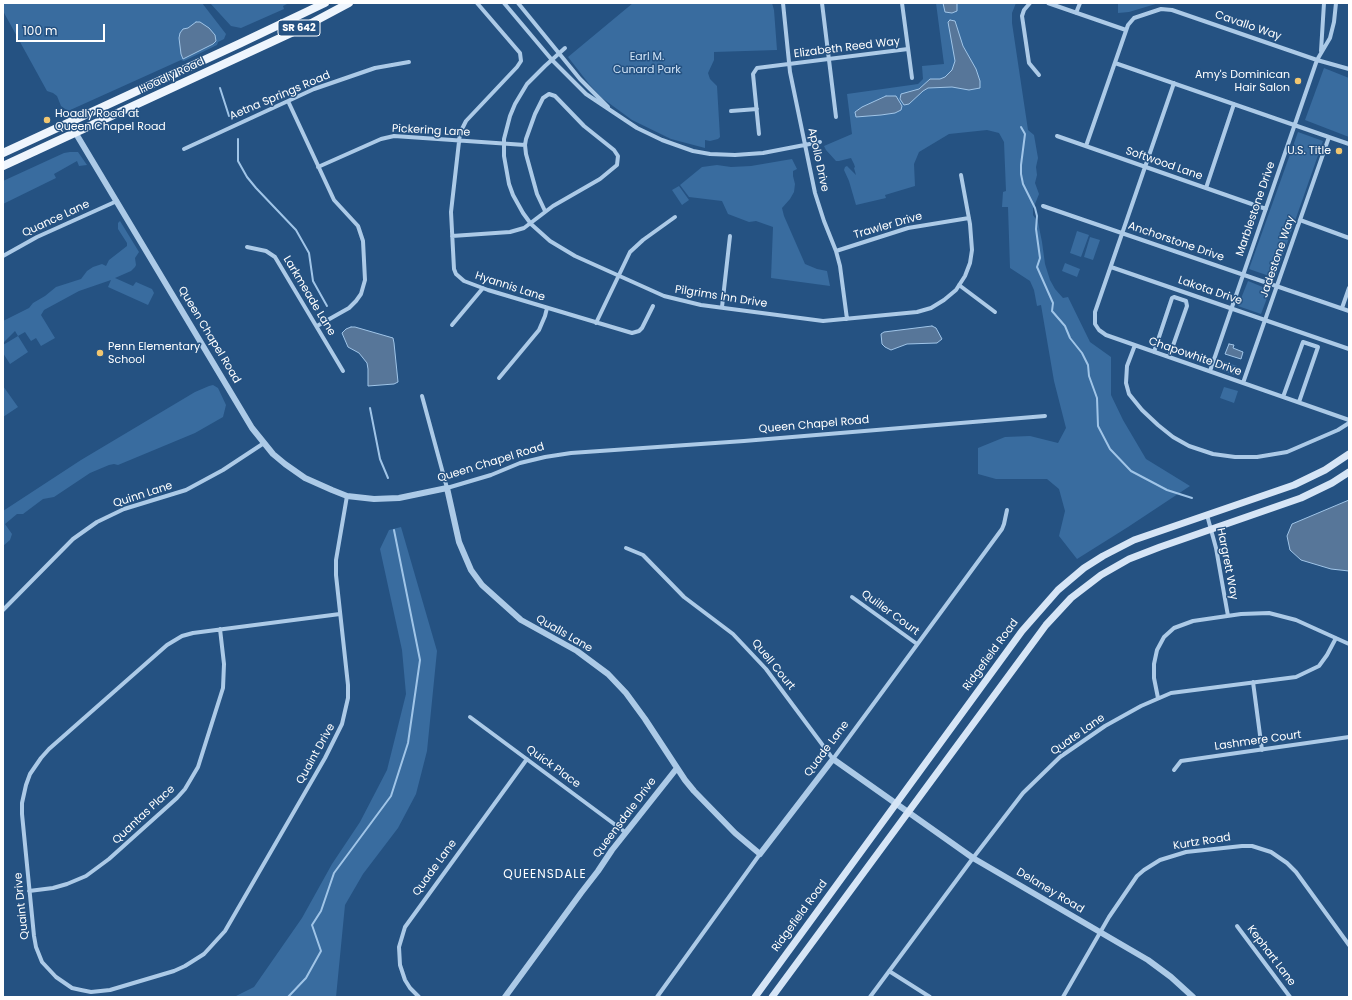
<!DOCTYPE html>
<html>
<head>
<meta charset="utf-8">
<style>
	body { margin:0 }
	#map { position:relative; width:1352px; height:1000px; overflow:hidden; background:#255282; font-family:Poppins,sans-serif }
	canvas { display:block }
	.frame { position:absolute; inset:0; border:4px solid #fff; pointer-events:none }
	.scale { position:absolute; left:16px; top:24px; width:89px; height:18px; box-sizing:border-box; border:2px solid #fff; border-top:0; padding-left:5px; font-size:12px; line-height:14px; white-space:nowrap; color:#fff; -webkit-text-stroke:3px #255282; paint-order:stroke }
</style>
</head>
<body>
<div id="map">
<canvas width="1352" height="1000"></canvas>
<div class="frame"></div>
<div class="scale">100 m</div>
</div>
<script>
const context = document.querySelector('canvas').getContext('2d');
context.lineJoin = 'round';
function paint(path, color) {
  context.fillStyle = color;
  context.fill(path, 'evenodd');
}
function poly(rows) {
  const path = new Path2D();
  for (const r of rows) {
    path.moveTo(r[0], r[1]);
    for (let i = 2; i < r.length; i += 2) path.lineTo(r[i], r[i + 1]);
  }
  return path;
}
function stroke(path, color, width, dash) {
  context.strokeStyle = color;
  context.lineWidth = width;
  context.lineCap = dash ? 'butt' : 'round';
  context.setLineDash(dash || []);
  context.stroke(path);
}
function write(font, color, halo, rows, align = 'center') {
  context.font = font + ' Poppins,sans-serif';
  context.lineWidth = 3;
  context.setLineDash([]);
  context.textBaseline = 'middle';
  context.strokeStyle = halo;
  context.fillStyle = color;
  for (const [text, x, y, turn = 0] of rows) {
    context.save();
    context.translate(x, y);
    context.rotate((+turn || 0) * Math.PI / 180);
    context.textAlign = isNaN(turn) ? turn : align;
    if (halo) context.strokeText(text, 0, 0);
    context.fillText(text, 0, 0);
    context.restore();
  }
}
const green = poly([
	[3,3,202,3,226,34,224,39,218,42,217,45,184,61,181,60,68,111,61,106,57,96,53,93,47,91,3,11],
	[210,3,289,3,283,6,284,9,241,28,231,26],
	[633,3,772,3,774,10,777,50,714,52,714,60,708,73,710,79,717,86,720,137,718,139,710,141,705,140,705,148,671,139,632,120,602,98,589,84,568,57],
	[936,3,1016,3,1012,13,1012,23,1028,130,1034,135,1038,158,1036,167,1037,175,1035,183,1039,194,1033,209,1033,215,1038,222,1042,242,1045,264,1050,280,1055,289,1063,298,1068,297,1090,342,1111,357,1111,395,1123,420,1146,459,1190,486,1128,527,1077,559,1059,536,1065,511,1059,489,1047,479,996,479,978,474,978,448,1005,437,1030,436,1058,443,1066,428,1054,381,1041,305,1037,306,1034,290,1030,281,1010,268,1008,207,1002,207,1003,192,1006,191,1004,142,999,133,987,130,949,134,919,152,914,164,915,186,885,195,886,198,856,205,849,181,844,170,845,167,847,166,856,175,854,168,855,167,854,164,851,158,839,161,836,161,826,150,824,146,852,134,847,94,918,84,923,79,922,66,944,64],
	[1118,3,1159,3,1129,12,1118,13],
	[1324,68,1349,78,1349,137,1305,120],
	[1298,132,1323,141,1275,278,1249,269],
	[70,152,78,152,87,165,79,166,77,161,54,174,56,178,3,204,3,181,64,153],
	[792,159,797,169,793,171,793,176,795,184,794,192,790,199,782,208,784,216,805,264,817,269,827,271,830,286,771,278,773,227,756,221,749,222,728,214,722,201,689,197,680,185,702,167,717,165,731,167,751,166],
	[679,186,689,200,682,205,672,190],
	[120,221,139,252,135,258,136,265,135,267,131,271,115,278,133,286,136,282,152,289,154,293,148,305,108,287,111,280,79,291,44,310,41,315,55,338,41,346,36,338,31,341,25,332,18,336,28,352,10,364,3,353,3,345,18,336,15,331,3,343,3,321,29,308,33,303,45,296,56,287,81,279,87,271,93,267,102,264,106,266,109,260,127,246,127,243,118,229,118,223],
	[1077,231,1089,235,1081,257,1070,253],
	[1090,237,1100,240,1093,260,1084,257],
	[1065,263,1080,269,1077,277,1062,271],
	[1248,281,1270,290,1261,314,1238,306],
	[1222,361,1237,366,1234,375,1219,369],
	[213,385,218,388,226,405,223,417,195,433,118,465,114,464,109,465,90,473,54,497,43,499,23,514,17,514,5,524,12,534,10,540,3,546,3,511,81,460,195,392,209,386],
	[3,386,18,407,3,417],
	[1224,387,1238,391,1234,403,1220,398],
	[401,527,437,651,427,751,416,794,398,828,363,874,345,905,336,997,234,997,254,987,302,918,332,864,360,822,387,770,406,694,402,650,380,549,389,530]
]);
const water = poly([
	[943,3,957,3,957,11,952,13,945,12,943,3],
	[950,20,955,21,963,46,976,69,980,81,980,88,969,90,952,87,928,88,923,91,909,104,904,105,900,99,901,94,919,89,930,79,940,79,945,77,952,70,955,61,948,22,950,20],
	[196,22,200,22,209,28,215,35,216,41,213,44,183,59,181,54,179,38,180,33,183,29,188,28,196,22],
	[886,96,896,96,902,106,901,110,895,113,881,115,856,117,855,112,862,107,886,96],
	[932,326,936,328,942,339,937,343,907,344,891,350,885,347,882,344,881,334,884,332,932,326],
	[351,327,355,327,393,338,394,343,398,382,394,384,368,386,368,369,367,363,359,353,348,347,342,333,346,329,351,327],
	[1229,344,1234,345,1233,348,1243,352,1241,359,1225,354,1229,344],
	[1349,500,1349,571,1331,569,1301,560,1290,550,1287,536,1292,524,1349,500]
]);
const stream = poly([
	[220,88,229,116],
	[1021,127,1025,134,1021,165,1021,174,1023,184,1035,208,1037,216,1036,229,1040,258,1037,267,1053,303,1052,311,1065,326,1070,338,1082,353,1088,365,1089,376,1097,398,1098,426,1110,449,1131,471,1167,490,1192,498],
	[238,139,238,161,247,177,256,188,296,230,309,253,313,281,327,306],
	[370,408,380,459,388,478],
	[288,997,306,978,321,951,312,925,321,911,334,873,391,796,408,743,420,660,394,530]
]);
const minor = poly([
	[477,3,520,53,521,61,517,67,466,121,460,133,451,212,454,269,456,274,464,281,488,290,632,333,639,331,642,328,653,306],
	[504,3,552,60,586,94,637,128,662,140,693,151,710,154,735,155,763,153,820,142],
	[518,3,580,79,608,107],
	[783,3,790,72,815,193,824,221,836,251,840,266,847,319],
	[822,3,836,117],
	[902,3,912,78],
	[1030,3,1024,10,1022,16,1029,63,1039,75],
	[1048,3,1126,30],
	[1076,13,1080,3],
	[565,48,545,66,527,84,515,104,510,116,504,139,504,156,509,184,513,195,523,213,531,224,550,241,575,256,664,296,701,305,823,321,917,312,931,308,944,300,956,290,965,276,970,263,972,250,970,224,961,175],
	[1321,51,1324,3],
	[1115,63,1349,144],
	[1174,83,1095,312,1095,324,1099,330,1106,335,1349,420],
	[288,101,334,200,358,226,363,241,365,280,361,294,356,301,349,308,317,326],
	[731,111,757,109],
	[759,134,753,74,757,68,908,49],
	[1057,136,1266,209],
	[1086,146,1128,25,1134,18,1161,9,1172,10,1317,60,1349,69],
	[184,149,314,89,375,68,409,62],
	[318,167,381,139,394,136,525,145],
	[1206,188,1234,104],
	[1043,206,1349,311],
	[1300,220,1349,238],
	[452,236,510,232,524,228,553,206,600,179,617,165,618,156,614,150,584,126,555,96,549,94,543,98,535,114,526,139,525,145,526,154,537,194,545,211],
	[247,247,266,251,275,257,343,371],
	[836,251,908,228,969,218],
	[3,256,37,237,117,201],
	[1111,267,1349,349],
	[959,285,995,312],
	[722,307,730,236],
	[1342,308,1349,288],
	[596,323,630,252,643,240,675,217],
	[452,325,483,288],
	[1135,345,1127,366,1126,383,1129,394,1142,410,1158,425,1173,437,1189,446,1213,454,1235,457,1257,457,1287,452,1338,430,1349,423],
	[1154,352,1172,298,1174,297,1186,301,1187,306,1169,357],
	[1210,371,1317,60,1330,38,1334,22,1336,3],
	[499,378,539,330,545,316,547,308],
	[1243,383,1329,137],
	[422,396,447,488,491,475,520,463,545,457,571,453,744,441,1045,416],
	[1283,397,1303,342,1318,347,1299,402],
	[1207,515,1216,548,1228,616],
	[626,548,643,555,684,597,733,634,766,669,833,759,1002,529,1004,524,1007,510],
	[852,597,917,644],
	[3,610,73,539,97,522,124,509,186,490,223,470,264,443],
	[340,614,193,633,182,636,167,645,49,749,41,758,30,774,26,785,22,803,22,814,34,936,36,947,42,962,56,977,72,988,81,990,91,992,110,990,174,971,185,966,204,954,225,931,325,758,342,724,348,698,348,685,336,575,336,560,347,496],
	[1253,682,1262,750],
	[1158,698,1154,678,1154,664,1157,650,1164,637,1174,628,1193,621,1241,614,1269,613,1296,620,1349,644],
	[470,717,625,832],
	[1174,770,1181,761,1349,737],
	[29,891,53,888,67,884,86,876,109,859,177,798,185,789,198,767,223,688,224,664,220,629],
	[1237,926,1290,997],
	[889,971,930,997],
	[419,997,410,988,405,980,400,965,399,947,405,927,527,759],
	[657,997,760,854],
	[870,997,973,858,1023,793,1060,757,1105,726,1141,706,1171,693,1296,677,1319,666,1327,655,1336,638],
	[1063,997,1109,917,1137,876,1144,870,1160,860,1186,852,1242,846,1252,846,1271,852,1287,863,1296,872,1349,945]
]);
const tertiary = poly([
	[66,124,75,132,81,142,252,428,273,454,285,464,305,478,332,490,347,496,374,499,399,498,447,488,459,542,471,570,482,585,521,620,577,651,608,674,626,693,645,719,685,780,694,791,735,833,760,854,833,759,973,858,1148,960,1171,977,1193,997],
	[505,997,581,893,598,871,612,850,677,768]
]);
const secondary = poly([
	[755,997,1022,631,1058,590,1084,568,1103,556,1134,540,1294,485,1325,470,1349,454],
	[772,997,1046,625,1071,598,1101,575,1129,559,1160,547,1301,498,1332,483,1349,472]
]);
const primary = poly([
	[3,153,241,43,325,3],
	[3,166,304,27,349,3]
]);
const markers = [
	[1298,81,4,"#f1c670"],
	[47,120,4,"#f1c670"],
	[1339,151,4,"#f1c670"],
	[100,353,4,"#f1c670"]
];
const shields = [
	[299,28,42]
];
const shieldNames = [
	["SR 642",299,28]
];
const streetNames = [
	["Cavallo Way",1248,26,19],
	["Elizabeth Reed Way",847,48,-7],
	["Hoadly Road",172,76,-25],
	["Aetna Springs Road",280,96,-23],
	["Pickering Lane",431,131,3],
	["Apollo Drive",818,160,78],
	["Softwood Lane",1164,164,19],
	["Marblestone Drive",1256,209,-71],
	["Quance Lane",56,219,-25],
	["Trawler Drive",888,226,-16],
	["Anchorstone Drive",1176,242,19],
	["Jadestone Way",1278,257,-71],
	["Hyannis Lane",510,287,18],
	["Lakota Drive",1210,291,19],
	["Larkmeade Lane",309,296,59],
	["Pilgrims Inn Drive",721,297,9],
	["Queen Chapel Road",209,335,59],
	["Chapowhite Drive",1195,357,19],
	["Queen Chapel Road",814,425,-5],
	["Queen Chapel Road",491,463,-17],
	["Quinn Lane",143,495,-18],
	["Hargrett Way",1227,564,79],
	["Quiller Court",890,613,36],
	["Qualls Lane",564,634,30],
	["Ridgefield Road",991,655,-54],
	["Quell Court",773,665,51],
	["Quate Lane",1078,735,-35],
	["Lashmere Court",1258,741,-8],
	["Quade Lane",827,749,-53],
	["Quaint Drive",316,754,-61],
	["Quick Place",553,767,36],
	["Quantas Place",144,815,-43],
	["Queensdale Drive",625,818,-53],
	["Kurtz Road",1202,842,-9],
	["Quade Lane",435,868,-54],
	["Delaney Road",1050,891,31],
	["Quaint Drive",22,906,-96],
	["Ridgefield Road",800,916,-54],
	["Kephart Lane",1271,956,53]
];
const parkNames = [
	["Earl M.",647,57],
	["Cunard Park",647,70]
];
const poiNames = [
	["Amy's Dominican",1290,75],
	["Hair Salon",1290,88],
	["Hoadly Road at",55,114,"left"],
	["Queen Chapel Road",55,127,"left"],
	["U.S. Title",1331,151],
	["Penn Elementary",108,347,"left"],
	["School",108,360,"left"]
];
const neighbourhoodNames = [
	["QUEENSDALE",545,875]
];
paint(green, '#396c9f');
paint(water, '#577699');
stroke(water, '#a0c5e8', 1);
stroke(stream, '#a0c5e8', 2);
stroke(minor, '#accae7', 4);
stroke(tertiary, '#accae7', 6);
stroke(secondary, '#d6e5f6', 7);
stroke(primary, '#eef5fd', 8);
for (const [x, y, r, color] of markers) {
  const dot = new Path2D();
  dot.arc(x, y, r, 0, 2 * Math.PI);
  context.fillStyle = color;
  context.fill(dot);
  stroke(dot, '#255282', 1.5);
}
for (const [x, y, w] of shields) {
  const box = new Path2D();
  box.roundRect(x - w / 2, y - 8, w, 16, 3);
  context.fillStyle = '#255282';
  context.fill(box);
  stroke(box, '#fff', 1);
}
write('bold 10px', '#fff', null, shieldNames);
write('11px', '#fff', '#255282', streetNames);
write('11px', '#d0e3f6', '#255282', parkNames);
write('11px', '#fff', '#255282', poiNames, 'right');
context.letterSpacing = '1px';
write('12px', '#fff', '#255282', neighbourhoodNames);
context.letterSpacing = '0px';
</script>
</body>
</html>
